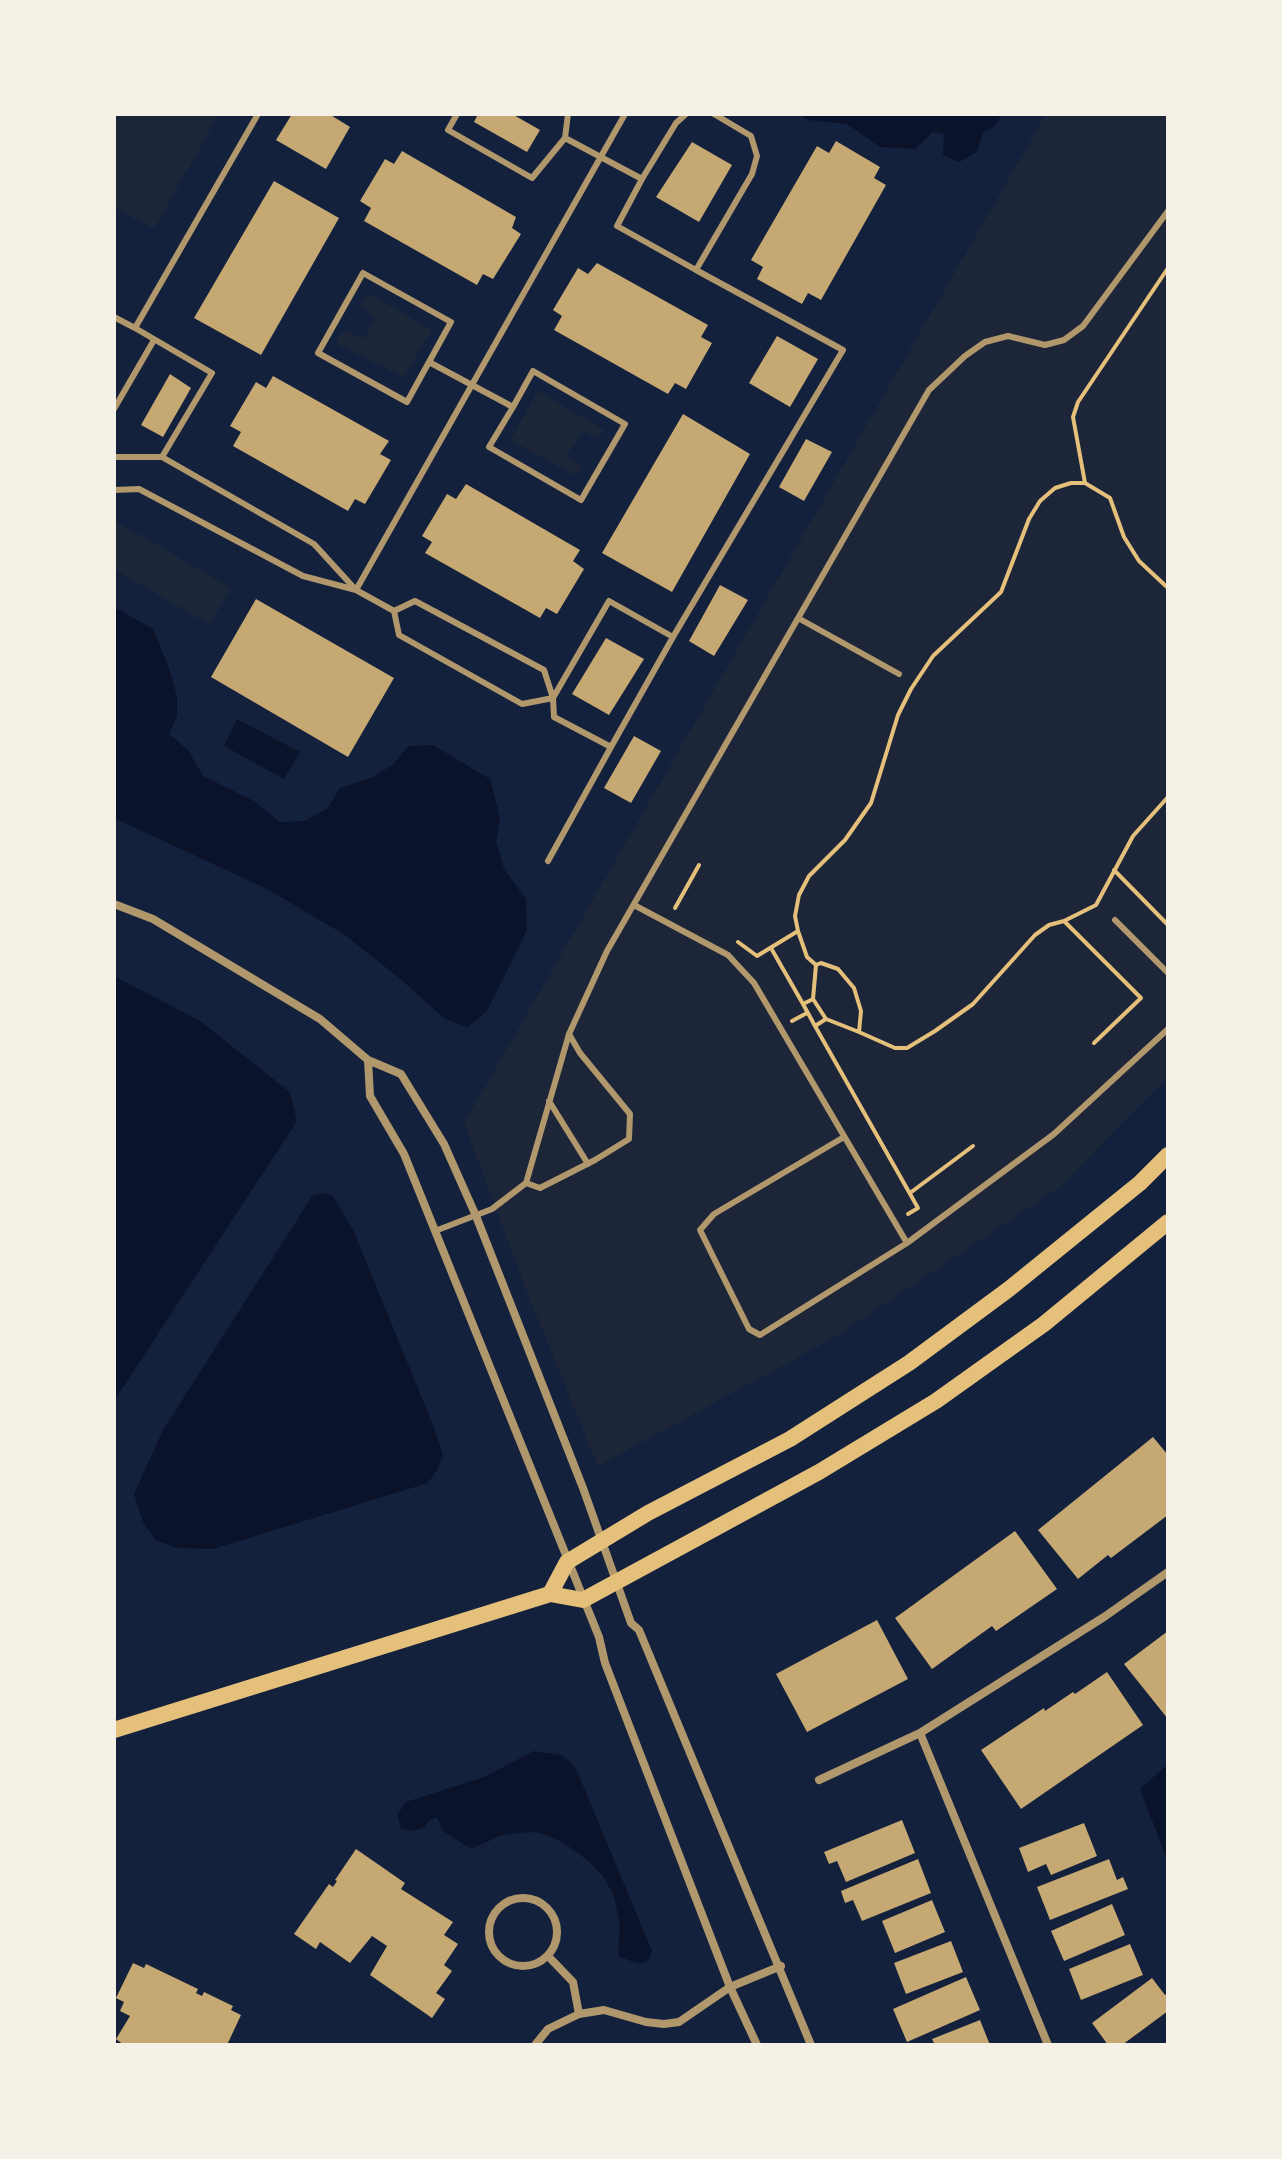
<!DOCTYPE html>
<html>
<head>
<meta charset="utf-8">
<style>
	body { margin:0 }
	#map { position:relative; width:1282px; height:2159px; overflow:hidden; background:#14213d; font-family:"DejaVu Sans",sans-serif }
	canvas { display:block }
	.frame { position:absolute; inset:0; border:116px solid #f6f1e7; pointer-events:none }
</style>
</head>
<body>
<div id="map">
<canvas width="1282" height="2159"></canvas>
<div class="frame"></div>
</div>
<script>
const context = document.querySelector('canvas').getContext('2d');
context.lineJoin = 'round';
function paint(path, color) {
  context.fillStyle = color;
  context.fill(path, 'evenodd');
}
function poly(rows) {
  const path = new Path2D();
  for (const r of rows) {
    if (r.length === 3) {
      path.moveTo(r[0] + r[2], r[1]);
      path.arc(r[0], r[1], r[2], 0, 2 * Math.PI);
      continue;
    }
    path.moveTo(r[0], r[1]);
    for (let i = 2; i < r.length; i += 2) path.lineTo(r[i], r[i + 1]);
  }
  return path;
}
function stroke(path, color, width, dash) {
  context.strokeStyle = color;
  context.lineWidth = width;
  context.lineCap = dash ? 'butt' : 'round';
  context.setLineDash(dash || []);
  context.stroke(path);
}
const green = poly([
	[114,114,219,114,154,229,114,208],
	[1046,114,1160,114,1168,119,1168,1077,1060,1187,832,1339,598,1466,528,1295,464,1123],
	[368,293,432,330,403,377,336,344,342,331,364,338,375,318,359,306],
	[537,391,605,430,598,439,582,431,567,456,581,466,575,476,511,440],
	[114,520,231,588,210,625,114,569]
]);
const water = poly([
	[798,114,1002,114,994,127,983,132,977,152,959,162,943,155,944,134,933,132,915,149,880,147,847,124,808,120],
	[114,607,153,629,168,665,177,696,177,716,169,734,188,750,203,776,254,801,280,822,305,821,328,808,340,788,373,777,392,765,409,746,433,745,490,779,500,818,496,842,504,869,526,899,527,930,487,1011,468,1027,445,1019,398,977,345,935,267,889,114,818],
	[237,719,300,752,284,779,224,746],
	[114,976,200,1021,290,1092,297,1121,114,1401],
	[323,1193,333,1196,354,1232,435,1430,443,1456,437,1470,428,1483,213,1549,176,1548,156,1540,143,1522,134,1494,163,1430,313,1195],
	[534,1751,561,1755,571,1762,577,1771,652,1951,649,1960,644,1963,636,1963,618,1956,620,1925,614,1896,603,1876,587,1860,564,1843,541,1833,528,1832,502,1835,471,1849,443,1831,437,1817,430,1820,423,1828,412,1831,401,1829,397,1815,406,1802,484,1777],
	[1168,1764,1168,1862,1140,1789]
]);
const building = poly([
	[292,114,329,114,350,127,326,169,276,140],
	[478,114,512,114,540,130,527,152,474,122],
	[836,141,880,167,874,178,886,185,821,300,808,293,802,304,757,279,763,267,751,260,817,146,829,153],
	[692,142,732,165,699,222,656,197],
	[402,151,516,217,512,228,521,234,493,279,483,274,477,285,364,221,371,208,360,201,385,159,394,164],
	[274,181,339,218,261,355,194,318],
	[597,263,708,325,701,337,712,343,686,389,675,383,668,394,554,330,562,316,553,310,578,268,588,274],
	[777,336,818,359,790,407,749,383],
	[170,374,191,388,163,437,141,425],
	[273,376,389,441,380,454,391,460,365,504,355,499,348,511,233,446,241,432,230,426,256,382,266,388],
	[683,414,750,454,672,592,602,553],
	[806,439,832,452,804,501,779,487],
	[466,484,580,550,573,561,584,569,557,614,546,608,540,618,425,553,432,542,422,536,447,494,456,499],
	[720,585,748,600,714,656,689,641],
	[256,599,394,678,348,757,211,677],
	[606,638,644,659,609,715,572,694],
	[634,736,661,751,631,803,604,788],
	[1153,1437,1168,1455,1168,1515,1111,1558,1108,1555,1078,1579,1038,1530],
	[1015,1531,1057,1589,996,1631,992,1626,932,1669,895,1618],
	[877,1620,908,1679,807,1732,776,1674],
	[1168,1631,1168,1719,1124,1664],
	[1107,1672,1143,1725,1021,1809,981,1750,1044,1708,1045,1711,1073,1692,1075,1694],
	[902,1820,915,1853,846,1882,837,1861,829,1864,824,1852],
	[1084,1823,1097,1856,1051,1875,1046,1864,1028,1872,1019,1848],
	[356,1849,405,1883,401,1889,453,1922,444,1935,458,1944,444,1965,452,1971,436,1993,445,1999,432,2018,370,1975,387,1946,372,1936,350,1963,320,1942,316,1949,294,1934,329,1884,333,1887,337,1881,335,1880],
	[918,1859,931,1893,862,1921,853,1900,845,1903,841,1891],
	[1109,1859,1117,1880,1123,1877,1128,1889,1050,1920,1037,1887],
	[932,1900,945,1932,895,1953,882,1921],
	[1112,1904,1125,1935,1064,1961,1051,1931],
	[951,1941,963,1972,906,1994,894,1963],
	[1130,1944,1143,1975,1081,2000,1069,1969],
	[133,1963,144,1968,146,1964,198,1989,196,1993,202,1996,204,1992,233,2006,231,2010,241,2015,227,2045,124,2045,116,2039,130,2016,120,2011,124,2002,116,1998],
	[966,1977,980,2010,907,2042,893,2009],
	[1152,1978,1165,1995,1168,1993,1168,2011,1122,2045,1108,2045,1092,2023],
	[980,2020,990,2045,935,2045,932,2039]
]);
const path = poly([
	[1085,483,1073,417,1078,402,1168,268],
	[1114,870,1168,925],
	[675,908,699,865],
	[1064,921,1141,998,1094,1043],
	[798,931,807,957,816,965,821,963,838,969,854,988,861,1011,859,1032,826,1019,813,999,816,965],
	[738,942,757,956,798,931,795,916,799,895,809,876,845,840,871,803,898,715,911,689,933,656,1001,592,1029,519,1040,501,1055,488,1071,483,1085,483,1110,498,1124,537,1139,561,1168,588],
	[771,948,803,1004,813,999],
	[803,1004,815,1026],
	[826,1019,815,1026,918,1208,908,1214],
	[792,1021,807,1013],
	[859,1032,895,1048,907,1048,935,1031,973,1004,1035,935,1049,925,1064,921,1096,905,1133,836,1168,797],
	[910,1193,973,1146]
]);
const service = poly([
	[457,114,448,130,532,178,565,138],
	[568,114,565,138,642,179,676,123,686,114],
	[642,179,617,226,696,270],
	[114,317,135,328,258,114],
	[135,328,212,373,162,457],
	[429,362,407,402,318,353,363,273,451,322,429,362,513,407,533,371,625,424,581,500,489,447,513,407],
	[114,409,154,340],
	[114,457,162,457,314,544,356,590],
	[114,490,139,489,303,576,356,590,394,611,399,635,522,704,553,698,609,601,673,637],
	[356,590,625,114],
	[394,611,415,601,544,670,553,698,554,717,611,747,673,637,843,350,696,270,752,174,757,156,751,136,714,114],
	[798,618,899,674],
	[548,861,611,747],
	[634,905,728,955,754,983,907,1243],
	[1115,920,1168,973],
	[549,1101,588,1164],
	[844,1137,714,1214,700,1230,749,1329,760,1335,907,1243,1054,1134,1168,1029],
	[526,1183,540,1188,595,1160,629,1139,630,1114,580,1053,569,1034],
	[435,1231,492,1209,526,1183,569,1034,607,951,929,390,965,356,985,342,1008,336,1045,345,1064,340,1083,326,1168,211]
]);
const minor = poly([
	[114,904,153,919,320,1019,368,1060,401,1074,444,1144,476,1216,583,1488,631,1623,639,1630,811,2045],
	[368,1060,370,1096,404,1154,599,1637,605,1663,730,1987,757,2045],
	[920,1733,1048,2045],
	[819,1780,920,1733,1104,1617,1168,1572],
	[523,1932,34],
	[548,1956,573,1982,579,2014],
	[535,2045,548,2029,579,2014,604,2010,646,2022,664,2024,679,2022,730,1987,781,1966]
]);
const secondary = poly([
	[550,1594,567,1562,648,1513,790,1439,909,1363,1009,1289,1140,1183,1168,1155],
	[114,1730,550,1594,583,1600,819,1472,936,1401,1044,1324,1168,1222]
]);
paint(green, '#1d2539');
paint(water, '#0b132b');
paint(building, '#c6a872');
stroke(path, '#e5c07b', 4);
stroke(service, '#b1986c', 6);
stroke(minor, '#b1986c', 8);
stroke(secondary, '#e5c07b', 16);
</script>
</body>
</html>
